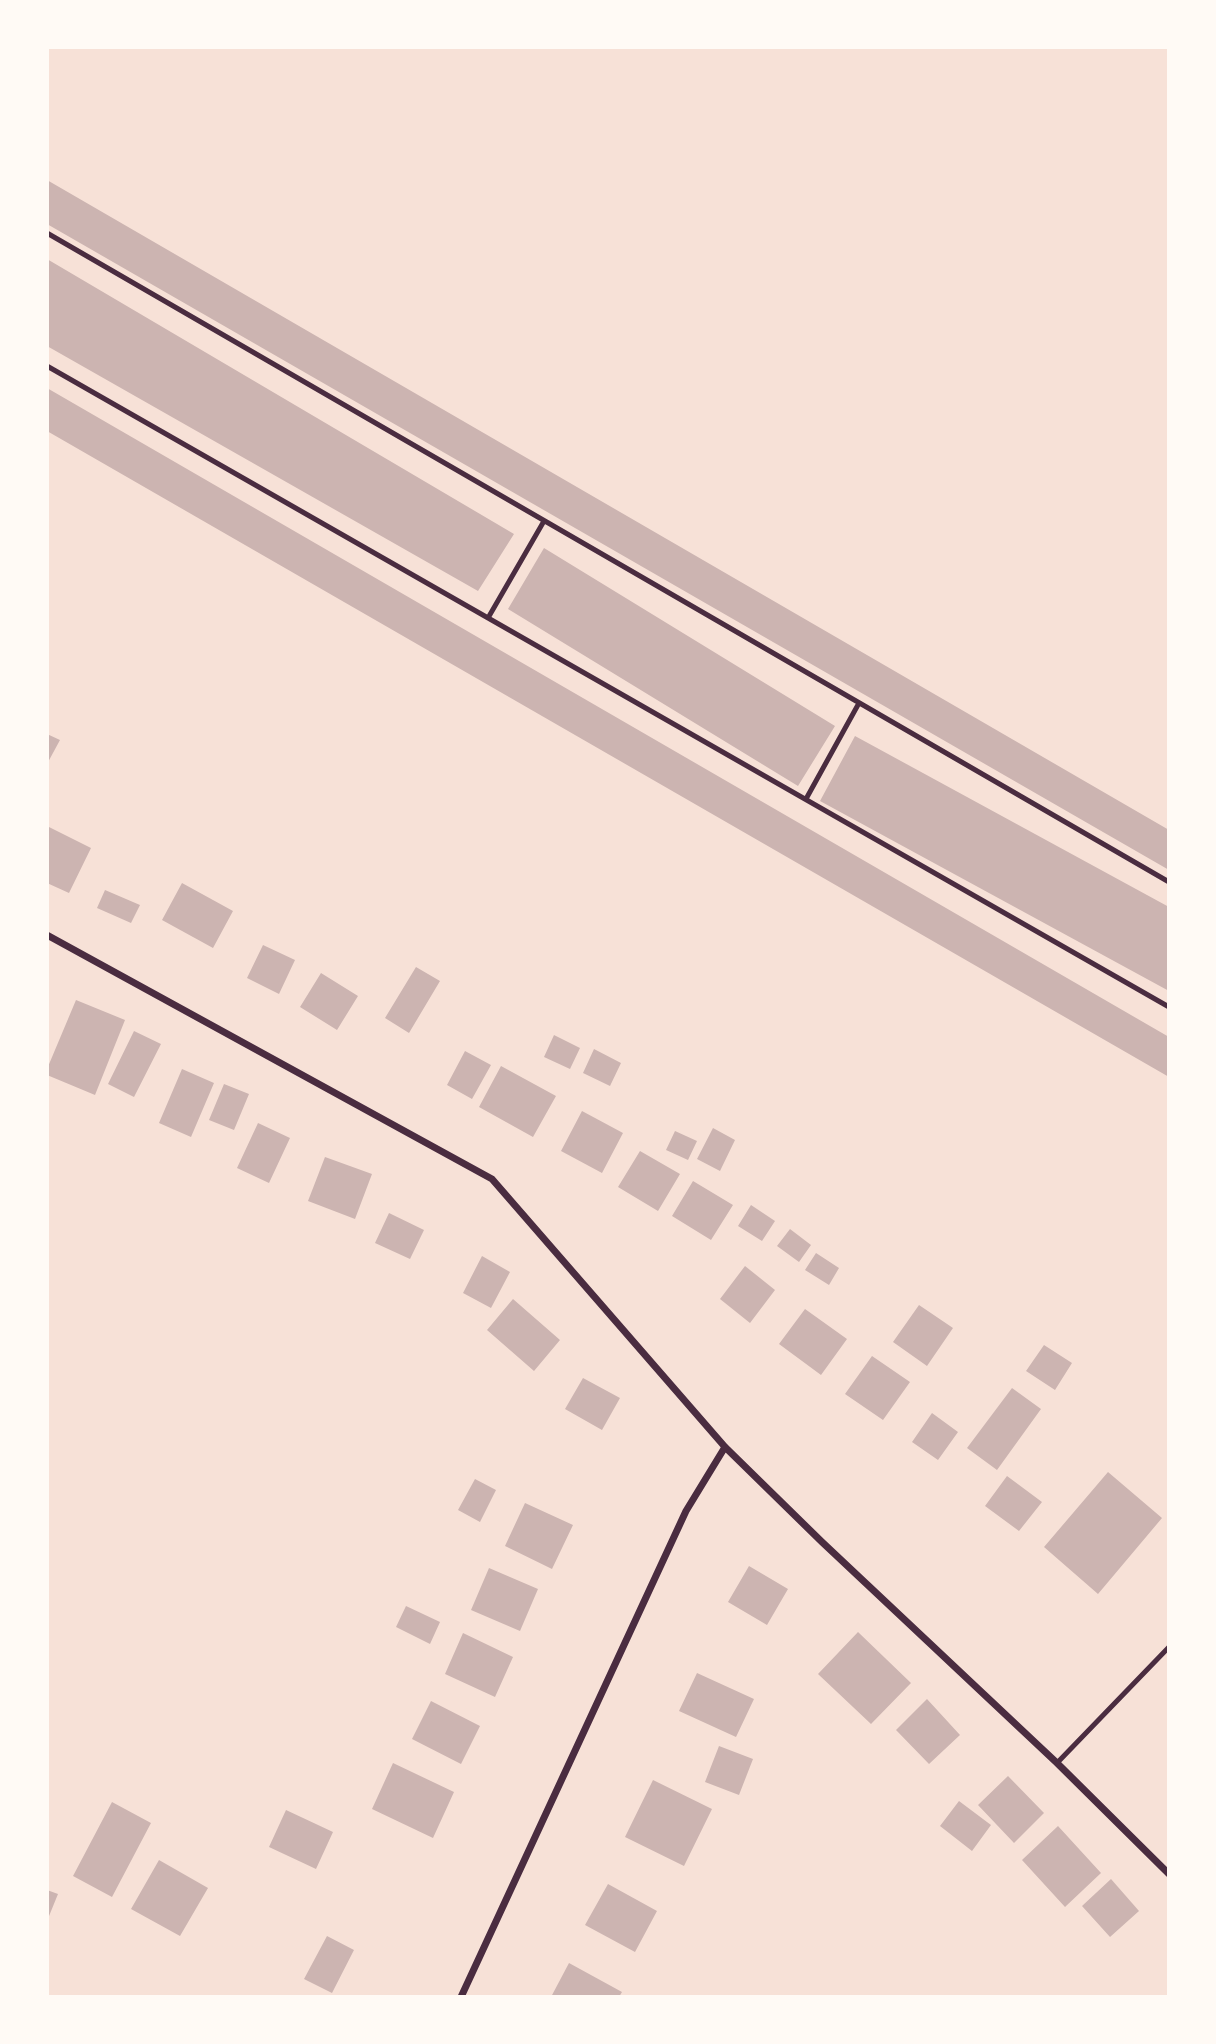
<!DOCTYPE html>
<html>
<head>
<meta charset="utf-8">
<style>
	body { margin:0 }
	#map { position:relative; width:1216px; height:2044px; overflow:hidden; background:#f7e1d7; font-family:"Alegreya Sans",sans-serif }
	canvas { display:block }
	.frame { position:absolute; inset:0; border:49px solid #fffaf5; pointer-events:none }
</style>
</head>
<body>
<div id="map">
<canvas width="1216" height="2044"></canvas>
<div class="frame"></div>
</div>
<script>
const context = document.querySelector('canvas').getContext('2d');
context.lineJoin = 'round';
function paint(path, color) {
  context.fillStyle = color;
  context.fill(path, 'evenodd');
}
function poly(rows) {
  const path = new Path2D();
  for (const r of rows) {
    path.moveTo(r[0], r[1]);
    for (let i = 2; i < r.length; i += 2) path.lineTo(r[i], r[i + 1]);
  }
  return path;
}
function stroke(path, color, width, dash) {
  context.strokeStyle = color;
  context.lineWidth = width;
  context.lineCap = dash ? 'butt' : 'round';
  context.setLineDash(dash || []);
  context.stroke(path);
}
const building = poly([
	[47,180,1169,830,1169,870,47,224],
	[47,259,514,534,478,591,47,346],
	[47,388,1169,1037,1169,1077,47,431],
	[544,548,835,726,798,786,508,609],
	[47,734,60,740,47,764],
	[855,736,1169,907,1169,991,820,801],
	[47,826,91,848,69,893,47,883],
	[182,883,233,911,213,948,162,920],
	[105,890,140,905,131,923,97,908],
	[263,945,295,960,279,994,247,978],
	[416,967,440,981,409,1033,385,1018],
	[321,973,358,996,337,1030,300,1007],
	[76,1000,125,1020,95,1095,47,1075,47,1069],
	[134,1031,161,1044,134,1097,108,1084],
	[554,1035,580,1048,570,1069,544,1057],
	[594,1049,621,1063,610,1086,583,1073],
	[465,1051,491,1065,472,1099,447,1085],
	[501,1066,556,1096,533,1137,479,1107],
	[182,1069,214,1083,191,1137,159,1123],
	[224,1084,249,1094,234,1130,209,1120],
	[582,1111,623,1133,602,1173,561,1151],
	[258,1123,290,1138,269,1183,237,1168],
	[713,1128,735,1140,720,1171,697,1159],
	[675,1131,697,1141,688,1160,666,1150],
	[640,1151,680,1174,658,1211,618,1187],
	[325,1157,372,1174,355,1219,308,1201],
	[693,1181,733,1205,711,1240,672,1216],
	[751,1205,775,1221,762,1241,738,1226],
	[389,1213,424,1230,410,1259,375,1243],
	[790,1229,811,1245,799,1262,777,1246],
	[816,1253,839,1268,829,1285,805,1270],
	[482,1256,510,1272,491,1308,463,1293],
	[745,1266,775,1290,750,1323,720,1299],
	[513,1299,560,1340,534,1371,487,1330],
	[919,1305,953,1328,927,1366,893,1342],
	[805,1309,847,1339,821,1375,779,1344],
	[1044,1345,1072,1363,1055,1390,1026,1371],
	[872,1356,910,1382,883,1420,845,1394],
	[583,1378,620,1398,602,1430,565,1409],
	[1012,1388,1041,1409,997,1470,967,1448],
	[932,1413,958,1432,938,1460,912,1442],
	[1108,1472,1162,1518,1098,1594,1044,1547],
	[1007,1476,1042,1502,1019,1531,985,1506],
	[475,1479,496,1490,480,1522,458,1510],
	[525,1503,573,1525,552,1569,505,1546],
	[749,1566,788,1589,767,1625,728,1602],
	[489,1568,538,1589,520,1631,471,1610],
	[406,1606,440,1622,430,1644,396,1627],
	[858,1632,911,1683,871,1724,818,1674],
	[463,1633,513,1657,495,1697,445,1674],
	[697,1673,754,1699,736,1737,679,1711],
	[927,1699,960,1735,929,1764,896,1730],
	[431,1701,480,1726,461,1764,412,1739],
	[719,1746,753,1759,739,1795,705,1782],
	[393,1763,454,1792,433,1838,372,1809],
	[1008,1776,1044,1813,1014,1843,978,1805],
	[653,1780,712,1809,684,1866,625,1837],
	[959,1801,991,1825,972,1851,940,1826],
	[112,1802,151,1823,112,1897,73,1876],
	[286,1810,333,1832,316,1869,269,1847],
	[1058,1826,1101,1873,1065,1907,1022,1860],
	[159,1860,208,1888,180,1936,131,1909],
	[1111,1879,1139,1911,1110,1937,1082,1906],
	[608,1884,657,1911,635,1952,585,1925],
	[47,1890,58,1894,47,1921],
	[327,1936,354,1950,332,1993,304,1979],
	[569,1963,622,1992,619,1997,551,1997]
]);
const service = poly([
	[47,233,1169,882],
	[47,366,1169,1007],
	[488,618,544,521],
	[806,799,859,703],
	[1057,1763,1169,1647]
]);
const minor = poly([
	[47,935,492,1179,725,1447,822,1542,1057,1763,1169,1874],
	[461,1997,686,1511,725,1447]
]);
paint(building, '#ccb4b1');
stroke(service, '#4a2c40', 5);
stroke(minor, '#4a2c40', 7);
</script>
</body>
</html>
